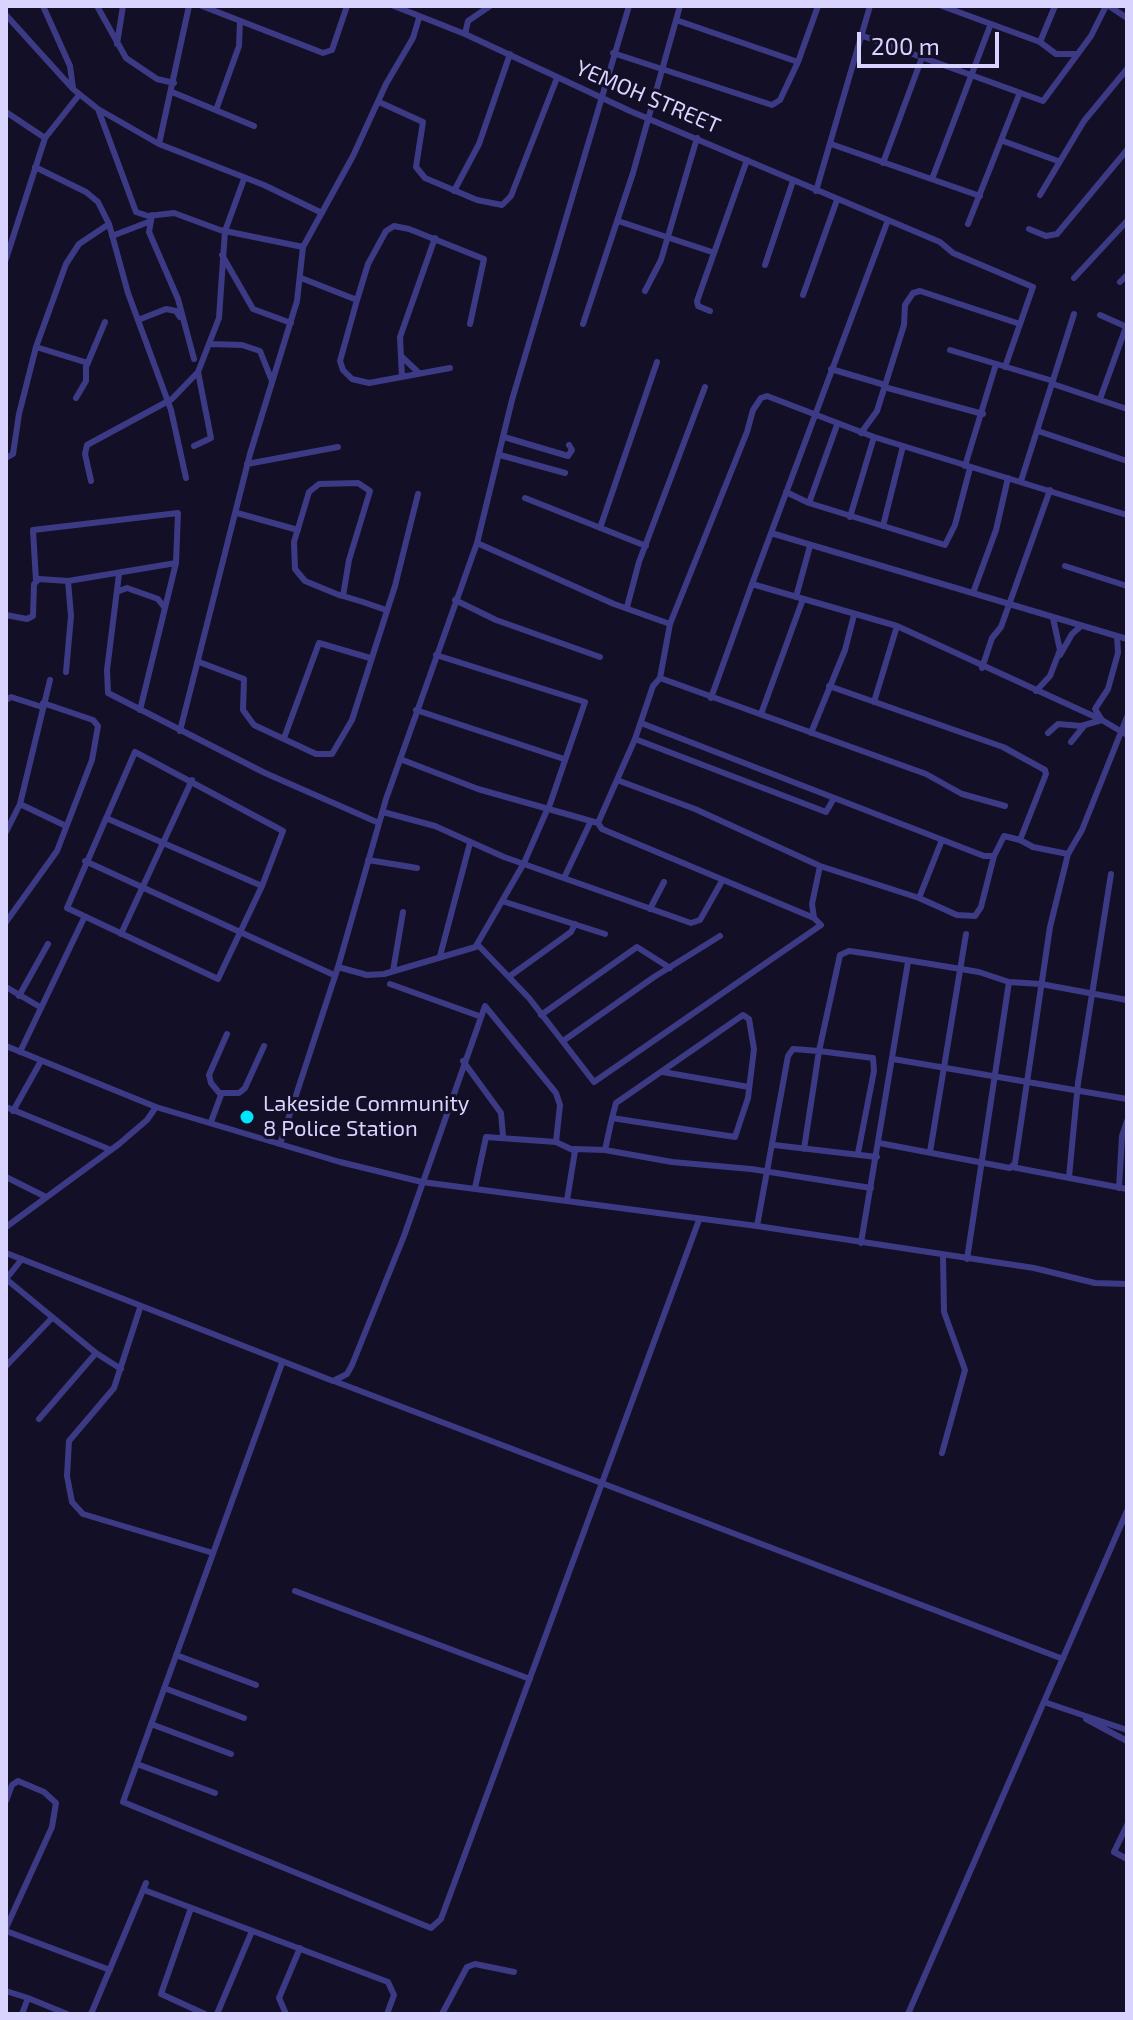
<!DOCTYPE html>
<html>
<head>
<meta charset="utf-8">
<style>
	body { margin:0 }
	#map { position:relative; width:1133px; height:2020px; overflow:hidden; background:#130f26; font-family:"Exo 2",sans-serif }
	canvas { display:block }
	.frame { position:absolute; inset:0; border:8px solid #d9d4ff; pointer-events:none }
	.scale { position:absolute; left:857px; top:32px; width:142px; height:36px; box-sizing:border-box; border:4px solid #d9d4ff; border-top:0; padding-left:10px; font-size:24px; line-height:28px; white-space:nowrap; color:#d9d4ff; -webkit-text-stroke:6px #130f26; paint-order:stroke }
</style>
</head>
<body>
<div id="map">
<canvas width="1133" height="2020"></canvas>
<div class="frame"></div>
<div class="scale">200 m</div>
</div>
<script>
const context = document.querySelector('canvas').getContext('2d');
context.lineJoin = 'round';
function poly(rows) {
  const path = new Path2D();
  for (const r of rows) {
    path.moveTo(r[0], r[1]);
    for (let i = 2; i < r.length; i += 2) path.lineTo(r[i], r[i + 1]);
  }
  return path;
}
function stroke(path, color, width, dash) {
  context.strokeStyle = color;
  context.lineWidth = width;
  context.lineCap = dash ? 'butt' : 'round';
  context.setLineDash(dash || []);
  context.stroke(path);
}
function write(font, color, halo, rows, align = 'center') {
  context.font = font + ' "Exo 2",sans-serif';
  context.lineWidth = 6;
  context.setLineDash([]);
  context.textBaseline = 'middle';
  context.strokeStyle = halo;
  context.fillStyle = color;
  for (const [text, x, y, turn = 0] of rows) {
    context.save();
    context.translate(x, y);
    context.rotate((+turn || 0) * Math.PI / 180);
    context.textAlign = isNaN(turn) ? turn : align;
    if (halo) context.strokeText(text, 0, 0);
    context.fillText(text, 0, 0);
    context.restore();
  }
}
const minor = poly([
	[43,6,70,66,73,88],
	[97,6,126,58,157,79,174,83],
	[202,6,323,53,332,50,347,6],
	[394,6,465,34,630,111,940,242,953,253,1033,287,1005,367],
	[942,6,1040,42,1056,54,1077,54],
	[1109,6,1127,18],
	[6,15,73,89,98,109,159,144,264,185,322,213],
	[676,20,798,62],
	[465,34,468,21,490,6],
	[863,36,1043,101,1091,36,1106,6],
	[1040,42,1055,6],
	[117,44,123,6],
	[613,53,772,105,780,100,798,62,818,6],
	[172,92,254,126],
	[379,102,423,122,416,167,425,178,477,200,502,205,511,196,557,78],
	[98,109,136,212,148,216,174,213,220,230,303,247],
	[216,110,239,46,240,21],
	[6,112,45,138],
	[1003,141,1058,161],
	[159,144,189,6],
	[831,144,980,196],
	[883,163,923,55],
	[35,167,86,192,98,202,109,224,128,293,171,410,186,478],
	[932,179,990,26],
	[454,191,479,144,510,54],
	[816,191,870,6],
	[1040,195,1084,121,1127,69],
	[152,215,149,232,178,299,194,359],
	[618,221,712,252],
	[968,224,1019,95],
	[1029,229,1046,236,1057,234,1127,150],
	[112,236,151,221],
	[222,255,253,309,291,323],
	[6,259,45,138,79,95],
	[765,265,793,181],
	[301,278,357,300],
	[1074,278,1127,221],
	[1120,282,1127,275],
	[645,291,661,260,697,138],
	[803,295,837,200],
	[710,311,698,306,697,301,747,160],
	[1100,315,1127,327],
	[138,320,166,309,176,311,180,317],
	[583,324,633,173,680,6],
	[211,344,242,345,260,351,272,381],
	[36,347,88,363],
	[950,350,1053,381],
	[401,356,419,373],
	[450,368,369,383,352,379,343,370,340,361,357,300,368,264,386,231,394,226,409,229,484,259,470,324],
	[831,369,885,385],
	[402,377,400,337,435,238],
	[1053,384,1127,409],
	[884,387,983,414],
	[76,398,86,381,86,367,105,322],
	[1100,399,1126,327],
	[1038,431,1127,461],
	[861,433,877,411,904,325,905,305,913,293,920,291,1020,324],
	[504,437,568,456,572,450,569,445],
	[194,446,211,438,198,372],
	[500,455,565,473],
	[6,458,13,454,19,414,36,347,66,264,79,244,109,224],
	[247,464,338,447],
	[965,466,996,364],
	[91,481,85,454,87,445,172,399,198,372,219,318,225,231,244,179],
	[1021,481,1074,314],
	[786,492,809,503,945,545,955,525,970,468],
	[525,498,646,546],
	[809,503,837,425],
	[237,513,298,530],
	[850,517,874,437],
	[883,526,903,446],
	[600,528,657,362],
	[771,533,1127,639],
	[477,543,614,604,670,624],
	[1065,566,1127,586],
	[119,574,107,670,108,693,265,773,379,823],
	[36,581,33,530,178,513,176,563,140,710],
	[68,581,176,563],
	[752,584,888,220],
	[119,591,127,588,158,599,164,607],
	[973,593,996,530,1008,478],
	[343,596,349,560,370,491,358,483,319,484,309,492,294,542,295,569,305,581,339,595,343,596,363,602,386,610],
	[796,597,810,546],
	[455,600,496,620,600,657],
	[627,607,639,562,705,387],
	[6,615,27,619,33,616,34,584,39,579,68,581,71,616,66,672],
	[436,655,585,702,549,807],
	[1060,655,1072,634,1081,626],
	[199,662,244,679,243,710,254,725,316,754,332,754,352,720,395,586,418,494],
	[982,668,992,638,1001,627,1050,490],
	[660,678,926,774,962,794,1005,806],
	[829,686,1003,747,1045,770,1046,774,1020,840,1033,847,1068,854],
	[1036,691,1050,676,1060,650,1053,618],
	[711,698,752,584,897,626,1102,720,1127,735],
	[6,700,11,697,42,707],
	[874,702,897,626],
	[416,710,564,759],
	[761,714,803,599],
	[641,723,984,856,994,856,1004,836,1020,840],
	[180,731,250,454,297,301,303,247,353,156,386,84,413,38,419,18],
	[811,733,845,650,854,615],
	[1048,733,1058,724,1081,726,1102,720,1095,709,1108,689,1118,653,1117,636],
	[284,738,319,643,370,658],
	[635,739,826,812,833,800],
	[1071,742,1084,726],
	[135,752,283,831,262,886,218,979,67,908,135,752],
	[617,780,695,809,820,866,919,898,957,915,975,916,981,907,994,856],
	[20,804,66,826],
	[383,812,435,826,504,857,691,923,700,920,722,881],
	[106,818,262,886],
	[598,823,635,739,653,686,660,678,670,624,747,432,753,410,761,398,767,396,874,437,1127,515],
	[6,832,20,804,50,680],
	[368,860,417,868],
	[85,861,334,975],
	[565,876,590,823],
	[919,898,942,840],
	[502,901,605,934],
	[650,909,664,882],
	[814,918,812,904,820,866],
	[6,922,57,851,92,760,98,726,93,720,43,703],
	[121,934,192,780],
	[476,946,524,863,547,810],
	[440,956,470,843],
	[338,967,367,975,384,974,479,946,529,998,594,1082,821,925,814,918,602,829,598,823,478,789,400,759],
	[393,971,403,912],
	[510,976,571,932,575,924],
	[1009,982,1041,984,1127,1000],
	[390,984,479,1016],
	[6,987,40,1007],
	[19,996,48,944],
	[541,1015,637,947,670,968],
	[563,1041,654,977,720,936],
	[6,1046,156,1107,340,1162,422,1182,757,1226,1034,1268,1095,1283,1127,1284],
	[20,1052,84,918],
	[893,1059,1127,1099],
	[463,1061,501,1113,503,1136],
	[663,1072,749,1087],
	[221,1093,239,1093,245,1088,264,1046],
	[6,1107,111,1150],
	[13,1111,41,1061],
	[211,1122,221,1095,211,1083,209,1075,227,1034],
	[879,1143,1010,1168,1015,1163,1050,927,1068,854,1082,830,1127,717],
	[280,1144,338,967,386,799,477,543,512,400,629,6],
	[774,1145,877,1157],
	[574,1149,605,1150,672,1162,751,1169,871,1188],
	[804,1149,819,1051,873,1058,874,1071,858,1153],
	[605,1150,612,1118,616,1103,743,1015,749,1019,754,1049,748,1098,735,1137,612,1118],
	[930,1152,966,934],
	[1012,1167,1127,1189],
	[6,1177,46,1197],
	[1069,1177,1078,1083,1111,874],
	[475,1188,486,1137,556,1142,575,1151,567,1200],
	[1119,1188,1122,1136,1127,1121],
	[757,1226,788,1056,793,1049,819,1051,840,955,849,951,870,954,979,972,1009,982,967,1259],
	[6,1227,119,1144,147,1120,156,1107],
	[861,1243,908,962],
	[6,1253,333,1381,347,1374,352,1365,404,1236,485,1006,556,1093,560,1105,556,1142],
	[22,1259,6,1279,96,1353,121,1369],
	[140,1308,114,1388,69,1441,67,1476,72,1502,83,1514,213,1553],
	[282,1363,123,1802,431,1928,441,1919,699,1220],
	[6,1366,52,1318],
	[334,1381,1063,1659],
	[39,1419,96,1353],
	[942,1453,965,1370,944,1312,943,1255],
	[295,1591,530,1679],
	[176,1655,256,1685],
	[164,1688,244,1718],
	[1044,1702,1127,1730],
	[1086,1719,1127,1741],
	[151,1724,231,1754],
	[137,1764,215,1793],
	[6,1801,12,1785,18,1781,44,1792,56,1803,52,1827,6,1928],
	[1127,1825,1114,1852,1127,1859],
	[144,1890,388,1982,394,1995,387,2014],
	[191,1908,161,1994,205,2014],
	[6,1931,110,1970],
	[6,1991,28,1998,22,2014],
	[28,1998,67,2014],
	[91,2014,146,1883],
	[217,2014,252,1931],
	[286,2014,279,1998,300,1948],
	[442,2014,467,1967,475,1964,514,1972],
	[908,2014,1127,1511]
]);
const markers = [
	[247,1117,8,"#00e5ff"]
];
const streetNames = [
	["YEMOH STREET",648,97,23]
];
const poiNames = [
	["Lakeside Community",263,1104],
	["8 Police Station",263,1129]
];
stroke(minor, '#3d3a85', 6);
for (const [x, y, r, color] of markers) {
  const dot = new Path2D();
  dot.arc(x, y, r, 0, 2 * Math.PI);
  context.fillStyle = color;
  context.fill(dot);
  stroke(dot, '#130f26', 3);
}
write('22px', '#d9d4ff', '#130f26', streetNames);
write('22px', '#d9d4ff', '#130f26', poiNames, 'left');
</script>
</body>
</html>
